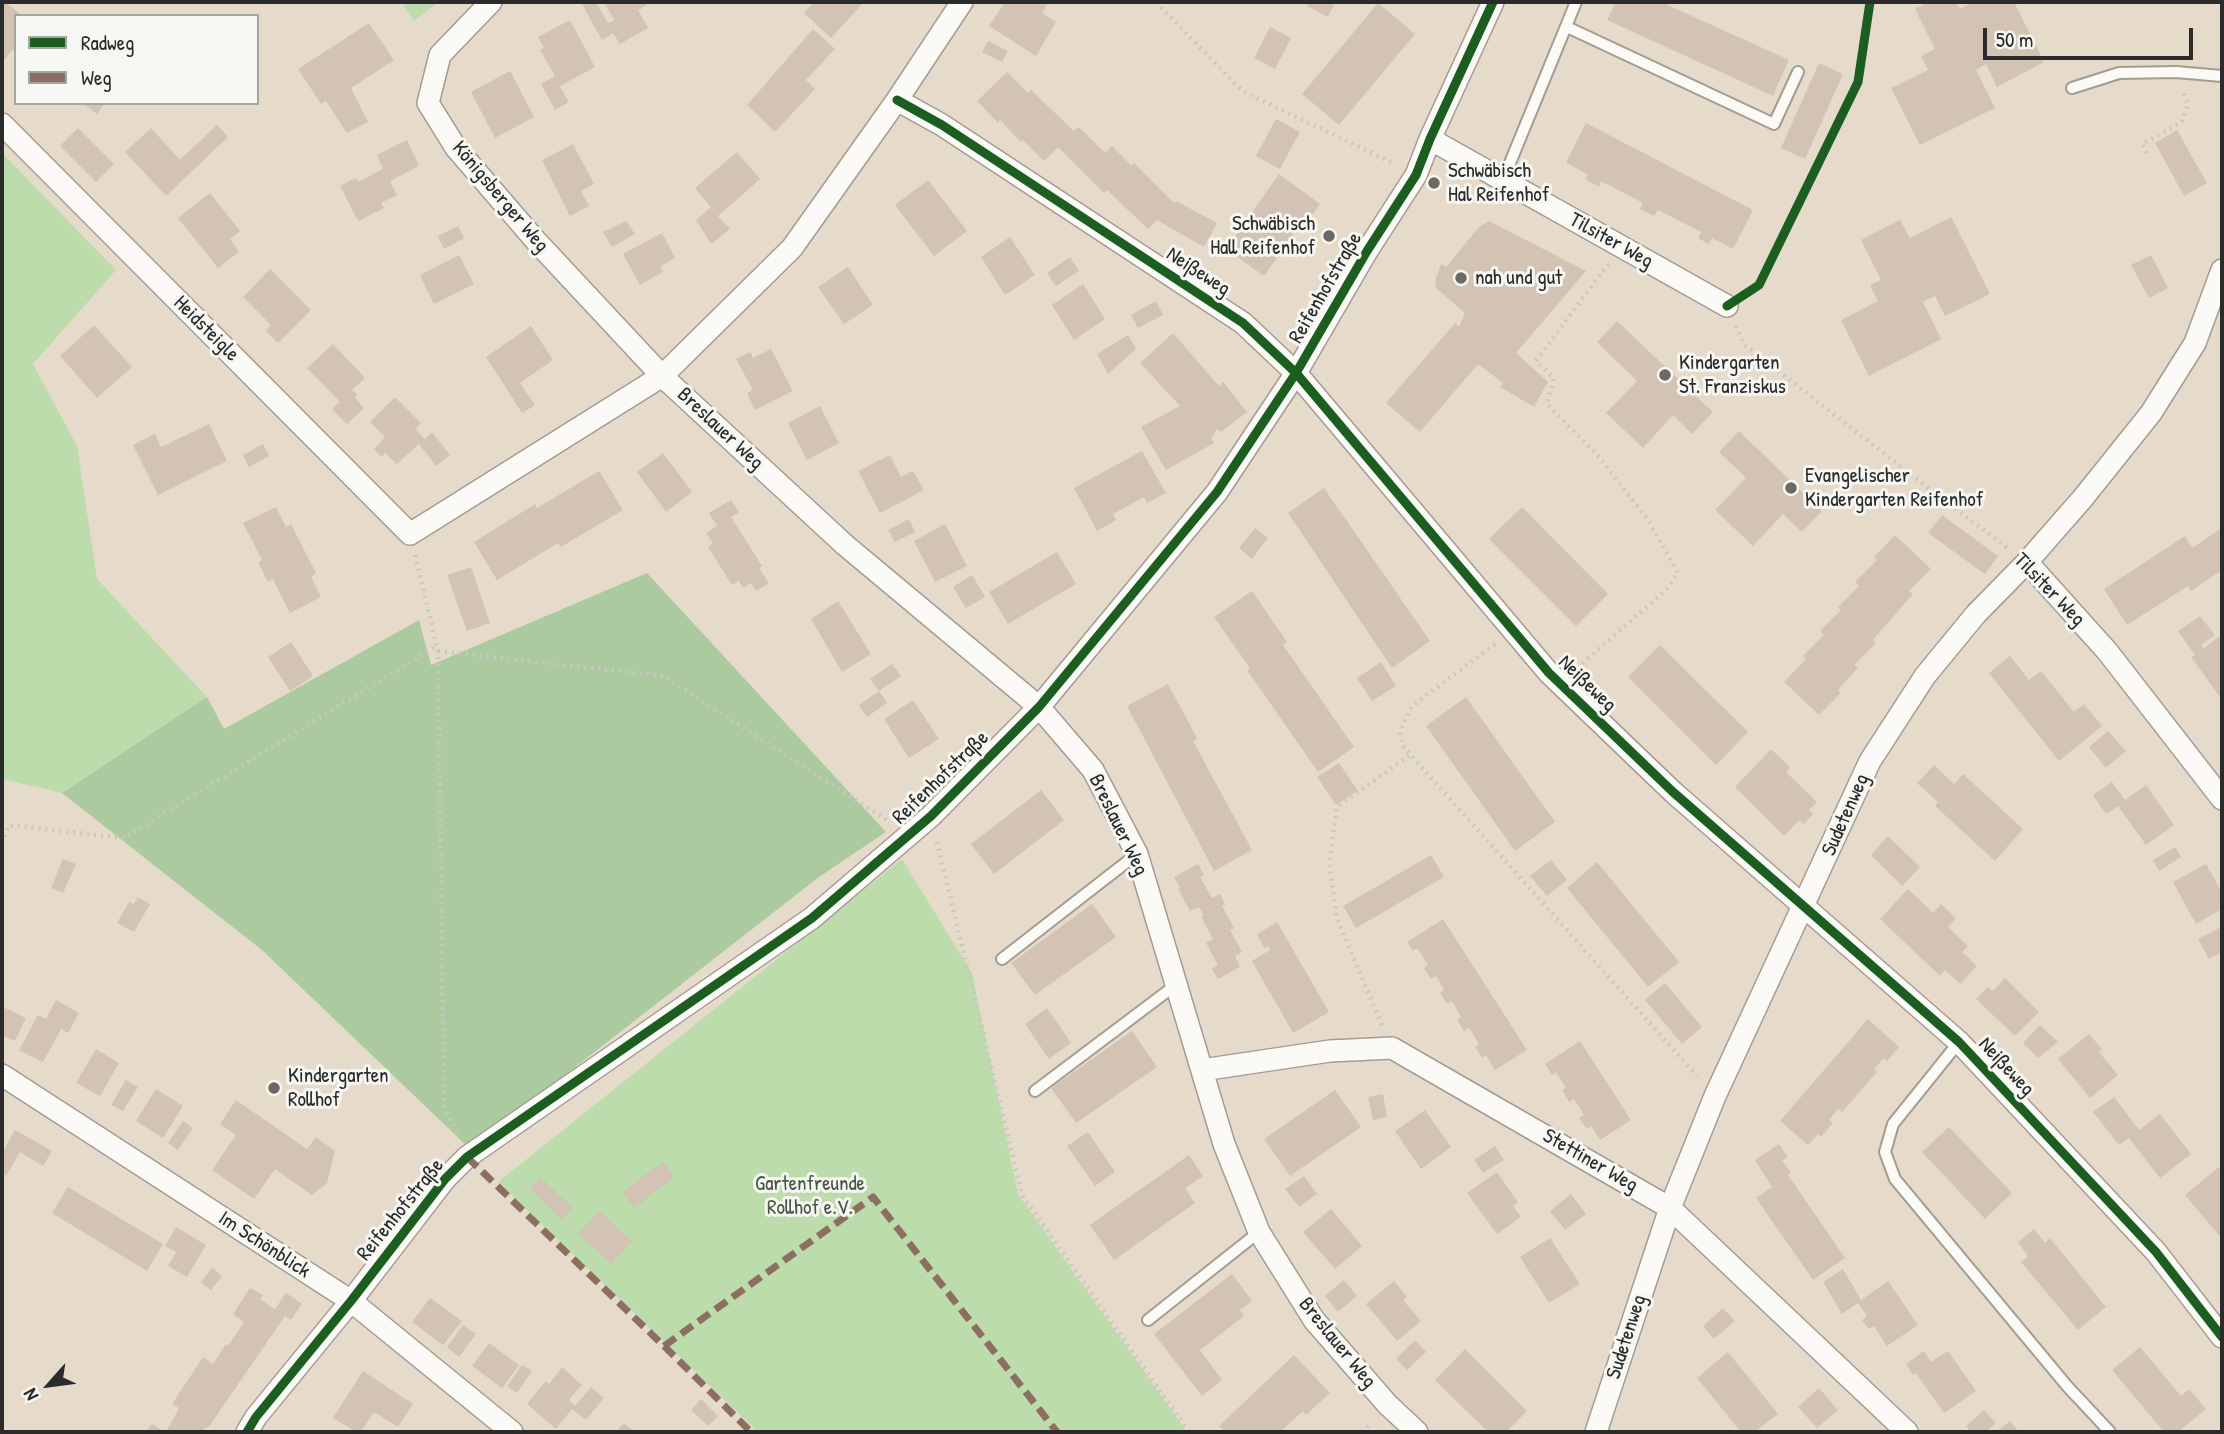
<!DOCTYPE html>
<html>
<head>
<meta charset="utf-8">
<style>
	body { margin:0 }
	#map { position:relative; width:2224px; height:1434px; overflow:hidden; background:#e6dbcb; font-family:"Patrick Hand",sans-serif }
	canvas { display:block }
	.frame { position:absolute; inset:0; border:4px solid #2b2b2b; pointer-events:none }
	.legend { position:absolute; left:14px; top:14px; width:245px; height:91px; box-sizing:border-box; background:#f6f6f2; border:2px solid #a5a5a2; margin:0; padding:9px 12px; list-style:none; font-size:21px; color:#2b2b2b }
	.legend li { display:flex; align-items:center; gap:14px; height:35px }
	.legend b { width:35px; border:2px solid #a5a5a2 }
	.north { position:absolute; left:14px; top:1350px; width:70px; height:70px; -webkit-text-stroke:5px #f6f6f2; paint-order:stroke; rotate:242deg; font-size:19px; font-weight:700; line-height:28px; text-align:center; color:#2b2b2b }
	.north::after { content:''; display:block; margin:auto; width:24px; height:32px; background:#2b2b2b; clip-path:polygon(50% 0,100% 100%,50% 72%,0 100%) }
	.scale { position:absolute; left:1983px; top:28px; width:210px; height:32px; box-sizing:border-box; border:4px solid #2b2b2b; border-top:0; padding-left:9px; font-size:21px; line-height:24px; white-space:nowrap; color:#2b2b2b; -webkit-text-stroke:5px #f6f6f2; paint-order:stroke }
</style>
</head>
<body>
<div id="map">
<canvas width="2224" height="1434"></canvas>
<div class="frame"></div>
<ul class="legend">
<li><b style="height:9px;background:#1b5e20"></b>Radweg</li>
<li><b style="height:9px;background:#8d6e63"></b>Weg</li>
</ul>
<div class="north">N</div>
<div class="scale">50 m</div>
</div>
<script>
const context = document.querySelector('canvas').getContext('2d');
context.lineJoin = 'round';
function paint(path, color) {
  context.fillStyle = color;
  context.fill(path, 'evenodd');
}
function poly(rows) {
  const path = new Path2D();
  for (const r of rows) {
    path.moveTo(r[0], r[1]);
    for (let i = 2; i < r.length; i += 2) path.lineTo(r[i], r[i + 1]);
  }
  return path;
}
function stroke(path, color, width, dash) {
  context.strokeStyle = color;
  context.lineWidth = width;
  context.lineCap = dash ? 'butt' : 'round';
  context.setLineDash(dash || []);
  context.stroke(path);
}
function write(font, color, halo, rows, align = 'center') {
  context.font = font + ' "Patrick Hand",sans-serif';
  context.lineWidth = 6;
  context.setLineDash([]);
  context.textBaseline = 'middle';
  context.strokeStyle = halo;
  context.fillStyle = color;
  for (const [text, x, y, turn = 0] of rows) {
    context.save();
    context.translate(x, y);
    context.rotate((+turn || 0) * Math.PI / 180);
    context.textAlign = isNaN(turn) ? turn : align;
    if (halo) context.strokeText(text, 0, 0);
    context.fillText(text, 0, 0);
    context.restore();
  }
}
const green = poly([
	[402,2,439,2,414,21],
	[2,153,116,270,33,364,77,446,97,579,207,697,62,793,2,779],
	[902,859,972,973,1018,1194,1187,1432,758,1432,498,1182]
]);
const forest = poly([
	[647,573,886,832,819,877,470,1149,262,950,62,793,207,697,224,729,419,620,431,665]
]);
const building = poly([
	[2,2,5,2,23,16,16,16,16,53,12,50,2,63],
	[581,2,596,2,608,23,614,20,604,2,646,2,648,4,638,10,648,28,620,44,613,33,602,40],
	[814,2,864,2,831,38,804,13],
	[1005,2,1049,2,1042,13,1056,22,1036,56,989,26],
	[1309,2,1335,2,1328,17,1307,6],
	[1616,2,1661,2,1789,60,1773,96,1607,20],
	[1928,2,1956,2,1960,9,1973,2,2014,2,2044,62,1997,87,1986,64,1976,70,1995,108,1920,145,1891,88,1928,70,1921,56,1935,49,1915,9],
	[1378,3,1415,34,1339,125,1302,94],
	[570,20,595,67,560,86,569,102,555,110,541,84,555,76,540,50,544,48,538,37],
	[369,23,394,60,351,88,368,122,347,133,326,101,321,104,298,69],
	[1270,27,1291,38,1275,69,1254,58],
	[813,29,835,49,806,80,815,89,775,132,747,105],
	[988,41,1008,51,1002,62,982,52],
	[1819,63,1843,74,1805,159,1781,148],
	[510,71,534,117,495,138,471,92],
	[1007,72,1028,93,1031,90,1074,131,1079,127,1105,153,1112,146,1132,166,1134,163,1174,203,1176,201,1217,223,1204,247,1157,220,1148,229,1107,190,1104,193,1058,147,1044,161,1023,140,1021,142,1000,120,998,123,977,101],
	[82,103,105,103,97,114],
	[1276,119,1300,132,1280,169,1256,156],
	[1586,123,1753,210,1733,249,1712,238,1709,244,1698,238,1701,232,1658,210,1654,216,1640,209,1643,203,1601,181,1599,187,1586,180,1588,174,1566,163],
	[217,125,228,137,166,196,125,152,151,128,180,160],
	[78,128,114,164,96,182,60,146],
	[2177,130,2207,183,2184,196,2155,143],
	[407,140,419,166,390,181,397,195,381,203,384,208,358,221,340,186,356,178,358,182,383,169,377,155],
	[573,144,594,184,581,191,589,206,570,216,542,160],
	[737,152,760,179,718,216,730,229,711,244,696,220,711,207,695,188],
	[1279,174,1320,204,1300,231,1297,229,1264,276,1226,249],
	[928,180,967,231,934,256,895,205],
	[210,193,240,231,230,239,239,252,218,268,178,218],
	[1951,217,1990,294,1945,316,1935,296,1923,302,1941,339,1869,376,1841,320,1878,301,1870,285,1881,280,1861,240,1900,220,1910,238],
	[626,221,635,234,612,247,603,232],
	[1489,221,1586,271,1516,353,1548,382,1534,407,1500,387,1503,383,1478,364,1420,432,1386,403,1455,323,1459,327,1465,313,1436,288,1435,281,1441,264,1446,267,1479,227],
	[458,226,464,238,444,249,438,236],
	[662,233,675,258,660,267,663,272,640,285,623,254],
	[1010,237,1035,275,1005,295,981,257],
	[459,255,474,284,434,304,420,275],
	[2151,255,2168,288,2149,298,2131,265],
	[1070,257,1079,271,1056,286,1047,273],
	[848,267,873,305,844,324,818,287],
	[270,269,311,310,278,343,266,331,271,325,243,297],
	[1083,284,1105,319,1074,340,1052,305],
	[1156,301,1163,315,1138,328,1131,315],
	[1617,321,1713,412,1692,434,1673,415,1643,448,1606,413,1637,381,1597,342],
	[94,325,132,367,97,398,60,356],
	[531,326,553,360,520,383,535,405,522,413,486,357],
	[1173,333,1219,386,1223,382,1247,412,1221,432,1217,429,1211,438,1214,443,1166,470,1141,427,1180,406,1140,363],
	[1128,335,1136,349,1108,374,1097,354],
	[333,344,365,378,352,390,357,395,355,398,364,408,347,424,332,409,340,402,307,368],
	[771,349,793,391,755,410,747,393,753,390,736,359,750,352,753,358],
	[395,397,421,423,415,429,425,439,432,432,450,455,436,466,419,444,397,464,385,453,382,457,374,449,385,437,370,422],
	[820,406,839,443,807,460,788,423],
	[209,424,227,461,158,495,133,445,155,434,161,447],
	[1739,431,1822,511,1802,532,1783,514,1753,546,1715,510,1746,478,1719,452],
	[263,444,269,456,249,467,243,455],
	[1142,451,1166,493,1147,503,1144,497,1113,514,1116,520,1097,531,1074,488],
	[663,453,692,492,666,512,637,472],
	[890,455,901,477,913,471,924,490,880,513,858,471],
	[599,471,623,510,561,547,558,543,497,580,474,542,535,504,537,508],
	[1324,488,1430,641,1392,668,1288,513],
	[731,500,739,512,731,517,762,566,759,568,769,583,756,591,751,583,743,588,739,581,732,585,708,547,713,543,706,533,717,526,709,513],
	[276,507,286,527,291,524,316,573,311,577,321,597,290,613,273,579,268,582,258,562,262,560,243,523],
	[1522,507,1608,594,1576,626,1489,539],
	[1942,515,1998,556,1985,574,1928,533],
	[909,519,915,532,895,542,888,530],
	[945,524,967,566,935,582,914,541],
	[1255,528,1268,538,1252,559,1239,548],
	[2222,528,2222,570,2191,591,2188,586,2127,625,2104,589,2185,536,2192,548],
	[1895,535,1931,569,1909,591,1913,594,1873,640,1876,643,1854,665,1858,668,1838,690,1841,693,1819,715,1784,682,1806,659,1803,656,1824,635,1820,631,1841,610,1838,607,1859,586,1855,582,1877,560,1874,557],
	[1057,552,1076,584,1008,624,989,592],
	[471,567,490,623,467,631,447,575],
	[972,575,985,597,966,608,953,587],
	[1252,591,1287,642,1283,645,1354,747,1318,772,1247,670,1250,668,1214,617],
	[838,601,871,654,842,672,811,619],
	[2200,616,2215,635,2201,645,2204,648,2219,637,2222,641,2222,700,2191,657,2195,655,2178,631],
	[291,642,313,676,290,691,268,657],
	[1660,645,1748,732,1716,765,1628,677],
	[2010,656,2029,680,2041,671,2074,712,2084,704,2102,726,2059,761,1989,673],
	[1381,662,1396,686,1372,701,1357,678],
	[892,664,901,676,879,691,870,679],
	[1168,684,1197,738,1193,741,1252,850,1214,871,1127,706],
	[879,691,887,703,867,717,859,705],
	[1466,697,1555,822,1515,851,1426,726],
	[913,700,939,739,909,758,884,719],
	[2108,731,2126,751,2106,768,2089,747],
	[1771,749,1790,767,1786,772,1817,802,1809,810,1813,814,1804,824,1799,820,1784,836,1735,787],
	[1339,763,1358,791,1336,805,1317,777],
	[1934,765,1954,784,1963,774,2023,829,1995,861,1935,806,1938,802,1917,783],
	[2112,782,2125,800,2146,785,2174,825,2146,845,2118,806,2106,814,2093,795],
	[1041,790,1064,820,994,874,971,844],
	[1888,836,1920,867,1902,886,1871,855],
	[2175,847,2181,857,2159,871,2153,860],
	[1431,855,1444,877,1356,928,1343,906],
	[63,859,76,864,63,893,51,888],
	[1551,860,1567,880,1547,896,1530,876],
	[1597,862,1679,962,1648,987,1567,888],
	[1198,864,1204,875,1200,877,1212,898,1220,894,1225,904,1222,906,1234,928,1230,930,1242,952,1235,956,1240,967,1218,979,1212,969,1218,965,1206,943,1213,939,1201,917,1204,916,1199,907,1190,911,1178,889,1180,888,1174,877],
	[2206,864,2222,893,2222,909,2196,924,2173,882],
	[1908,889,1933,913,1941,904,1956,918,1948,927,1968,946,1962,952,1977,966,1960,984,1945,970,1940,976,1880,919],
	[138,897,150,904,134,932,117,923,129,902,134,904],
	[1092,904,1116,937,1035,995,1011,963],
	[1443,919,1527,1050,1495,1070,1486,1055,1482,1058,1475,1047,1479,1044,1469,1028,1464,1031,1457,1020,1461,1017,1452,1001,1447,1004,1440,993,1444,990,1436,976,1431,979,1424,968,1428,965,1417,948,1413,951,1407,942],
	[1277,922,1329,1012,1293,1033,1252,961,1270,950,1268,946,1264,948,1257,934],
	[2221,927,2222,952,2209,959,2198,939],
	[2005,978,2039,1012,2015,1036,1976,999,1988,987,1993,991],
	[1665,983,1702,1027,1682,1044,1645,1000],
	[56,1000,79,1013,68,1033,61,1029,43,1062,19,1050,38,1015,46,1019],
	[3,1007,26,1018,15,1041,2,1035],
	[1047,1008,1071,1043,1049,1059,1025,1024],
	[1868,1019,1899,1047,1887,1061,1884,1058,1874,1069,1877,1072,1842,1112,1838,1109,1829,1120,1833,1123,1821,1137,1818,1134,1808,1145,1780,1121],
	[2040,1025,2058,1042,2038,1058,2023,1043],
	[1132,1031,1157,1067,1076,1123,1051,1088],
	[2089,1034,2102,1049,2099,1052,2118,1075,2090,1098,2058,1059],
	[1580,1041,1631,1120,1600,1140,1591,1126,1587,1129,1579,1118,1584,1115,1574,1099,1569,1102,1562,1090,1566,1088,1556,1072,1552,1075,1545,1064],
	[96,1049,119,1063,100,1096,76,1083],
	[126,1080,138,1087,123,1111,111,1105],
	[156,1089,183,1106,163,1138,136,1121],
	[1335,1090,1361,1127,1290,1176,1264,1139],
	[1383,1094,1387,1117,1373,1120,1368,1097],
	[2114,1097,2139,1130,2160,1114,2191,1154,2160,1178,2129,1138,2119,1145,2093,1112],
	[236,1100,307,1149,316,1137,335,1151,327,1183,312,1195,275,1169,254,1199,212,1170,236,1135,220,1124],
	[1425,1110,1451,1147,1421,1169,1395,1131],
	[183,1121,193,1128,178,1150,168,1143],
	[1949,1127,2012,1193,1985,1219,1922,1152],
	[15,1130,52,1151,43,1166,20,1152,6,1176,2,1173,2,1153],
	[1088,1132,1115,1172,1095,1186,1067,1146],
	[1779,1144,1788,1157,1782,1160,1791,1173,1788,1175,1845,1258,1813,1280,1756,1198,1772,1187,1755,1160],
	[1495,1146,1504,1160,1483,1173,1474,1160],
	[1189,1155,1203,1176,1185,1188,1195,1203,1114,1260,1090,1225],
	[663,1162,674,1177,634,1208,622,1192],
	[2219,1167,2222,1171,2222,1239,2185,1195],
	[1497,1172,1518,1202,1513,1206,1521,1217,1497,1234,1467,1193],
	[1304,1176,1317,1194,1299,1207,1285,1189],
	[540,1177,573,1208,562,1219,529,1188],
	[68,1187,163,1244,147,1271,52,1213],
	[1571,1194,1586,1214,1565,1230,1550,1211],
	[1331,1209,1362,1246,1335,1269,1303,1232],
	[599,1211,632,1241,611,1264,578,1234],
	[176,1227,206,1245,187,1277,168,1266,176,1252,165,1246],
	[2034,1229,2045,1243,2050,1238,2106,1307,2078,1330,2021,1262,2028,1256,2018,1242],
	[1550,1238,1580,1284,1549,1303,1520,1257],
	[212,1268,222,1276,211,1290,201,1282],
	[1843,1269,1861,1300,1888,1281,1918,1325,1887,1346,1874,1326,1869,1329,1862,1320,1867,1316,1858,1303,1842,1314,1823,1282],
	[1232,1274,1252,1301,1240,1310,1244,1316,1200,1350,1222,1380,1202,1396,1154,1334],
	[1344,1280,1357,1296,1338,1312,1325,1296],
	[1394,1281,1407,1297,1403,1300,1421,1321,1397,1341,1366,1304],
	[250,1288,263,1295,260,1299,275,1309,286,1293,302,1304,291,1320,285,1316,208,1428,206,1427,202,1432,166,1432,179,1408,172,1404,203,1357,213,1364,226,1344,228,1346,244,1322,233,1314],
	[430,1298,462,1321,443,1345,412,1322],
	[1723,1308,1735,1321,1714,1339,1703,1326],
	[463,1325,476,1334,459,1357,447,1347],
	[1415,1340,1426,1352,1407,1370,1396,1359],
	[489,1343,519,1365,502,1388,472,1366],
	[2140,1347,2181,1396,2189,1389,2206,1409,2178,1432,2164,1432,2112,1370],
	[1465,1349,1527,1411,1506,1432,1488,1432,1435,1380],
	[1924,1351,1931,1362,1948,1351,1976,1391,1944,1413,1916,1373,1913,1375,1906,1364],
	[1728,1352,1778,1414,1755,1432,1741,1432,1697,1378],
	[1294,1355,1330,1393,1306,1415,1303,1411,1280,1432,1225,1432,1219,1426],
	[522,1365,532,1371,517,1393,507,1386],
	[562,1367,582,1385,569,1400,575,1406,591,1387,604,1398,586,1420,572,1409,556,1429,527,1404,546,1381,549,1384],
	[363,1371,413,1404,398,1427,374,1412,361,1432,356,1432,333,1418],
	[1819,1388,1838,1410,1817,1428,1798,1407],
	[701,1399,718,1416,708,1426,691,1410],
	[1984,1410,1996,1423,1986,1432,1971,1432,1966,1426],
	[2010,1421,2019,1432,1996,1432],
	[624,1423,635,1432,616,1432],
	[152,1424,165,1432,146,1432]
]);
const path = poly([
	[1156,2,1242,91,1395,164],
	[2147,153,2142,144,2182,122,2188,103,2183,90],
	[1736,326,1744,344,1928,488,2009,549],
	[415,555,438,651,444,1105,458,1136],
	[1495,644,1412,706,1400,730,1402,745,1697,1076],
	[438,651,663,676,890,822],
	[1577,668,1665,591,1678,573,1646,517,1598,456,1547,404,1554,378,1536,361,1608,264],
	[937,842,1022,1195,1189,1432],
	[2,843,9,825,124,838,437,646],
	[1382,1025,1337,919,1329,863,1337,807,1410,755],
	[1362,1432,1371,1423]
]);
const lane = poly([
	[1567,27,1774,124,1798,72],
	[2072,88,2119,73,2176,72,2222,76],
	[1503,180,1576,2],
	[1002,959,1137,854],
	[1959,1042,1893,1124,1885,1152,1895,1179,2067,1386,2110,1432],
	[1035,1091,1177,984],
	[1148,1320,1259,1232]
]);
const street = poly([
	[491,2,440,55,428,103,456,148,536,241,662,376,845,545,1039,707,1093,770,1137,854,1224,1144,1259,1232,1314,1320,1388,1405,1417,1432],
	[897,100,942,125,1243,323,1296,373,1549,673,1673,792,1959,1042,2156,1252,2222,1337],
	[2,124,410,534,662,376,792,248,897,100,962,2],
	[1430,139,1727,306],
	[2027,562,2107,651,2222,799],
	[1202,1070,1330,1051,1392,1048,1670,1208,1907,1432],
	[2,1075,351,1301,512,1432],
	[247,1432,256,1417,351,1301,445,1179,467,1157,812,918,931,816,1039,707,1217,492,1296,373,1367,251,1416,175,1430,139,1493,2],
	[1596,1432,1670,1208,1715,1096,1870,761,1925,676,1976,614,2027,562,2083,498,2151,413,2195,343,2222,270]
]);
const quiet = poly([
	[467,1157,664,1346,873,1197,1057,1432],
	[664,1346,751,1432]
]);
const cycleway = poly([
	[897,100,942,125,1243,323,1296,373,1549,673,1673,792,1959,1042,2156,1252,2222,1337],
	[1727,306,1759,285,1858,82,1870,2],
	[247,1432,256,1417,351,1301,445,1179,467,1157,812,918,931,816,1039,707,1217,492,1296,373,1367,251,1416,175,1430,139,1493,2]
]);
const markers = [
	[1434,183,7,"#6c6963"],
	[1329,236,7,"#6c6963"],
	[1461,278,7,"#6c6963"],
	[1665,375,7,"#6c6963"],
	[1791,488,7,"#6c6963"],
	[274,1088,7,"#6c6963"]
];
const poiNames = [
	["Schwäbisch",1448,171],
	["Hal Reifenhof",1448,195],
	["Schwäbisch",1315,224,"right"],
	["Hall Reifenhof",1315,248,"right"],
	["nah und gut",1475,278],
	["Kindergarten",1679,363],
	["St. Franziskus",1679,387],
	["Evangelischer",1805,476],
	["Kindergarten Reifenhof",1805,500],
	["Kindergarten",288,1076],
	["Rollhof",288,1100]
];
const streetNames = [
	["Königsberger Weg",500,197,50],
	["Tilsiter Weg",1611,241,29],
	["Neißeweg",1198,272,33],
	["Reifenhofstraße",1326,288,-60],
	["Heidsteigle",206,329,45],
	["Breslauer Weg",720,429,43],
	["Tilsiter Weg",2049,590,46],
	["Neißeweg",1587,684,44],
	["Reifenhofstraße",941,778,-44],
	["Sudetenweg",1846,815,-66],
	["Breslauer Weg",1118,825,64],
	["Neißeweg",2006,1067,47],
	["Stettiner Weg",1590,1161,30],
	["Reifenhofstraße",401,1210,-51],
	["Im Schönblick",264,1245,33],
	["Sudetenweg",1627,1337,-72],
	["Breslauer Weg",1337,1343,51]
];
const parkNames = [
	["Gartenfreunde",810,1184],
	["Rollhof e.V.",810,1208]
];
paint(green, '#bcdcac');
paint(forest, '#abcaa0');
paint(building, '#d2c3b5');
stroke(lane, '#a29c93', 14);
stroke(street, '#a29c93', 24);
stroke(path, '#c9c7c2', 4.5, [2, 5]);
stroke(lane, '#fbfaf7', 10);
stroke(street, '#fbfaf7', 21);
stroke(quiet, '#8d6e63', 7, [14, 7]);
stroke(cycleway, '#1b5e20', 9);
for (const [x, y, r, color] of markers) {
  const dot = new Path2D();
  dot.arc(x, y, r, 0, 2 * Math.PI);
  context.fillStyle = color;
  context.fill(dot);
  stroke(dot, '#f6f6f2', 2.5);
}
write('21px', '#2b2b2b', '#f6f6f2', poiNames, 'left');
write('21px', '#2b2b2b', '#f6f6f2', streetNames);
write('21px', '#475745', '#f6f6f2', parkNames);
</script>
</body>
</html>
